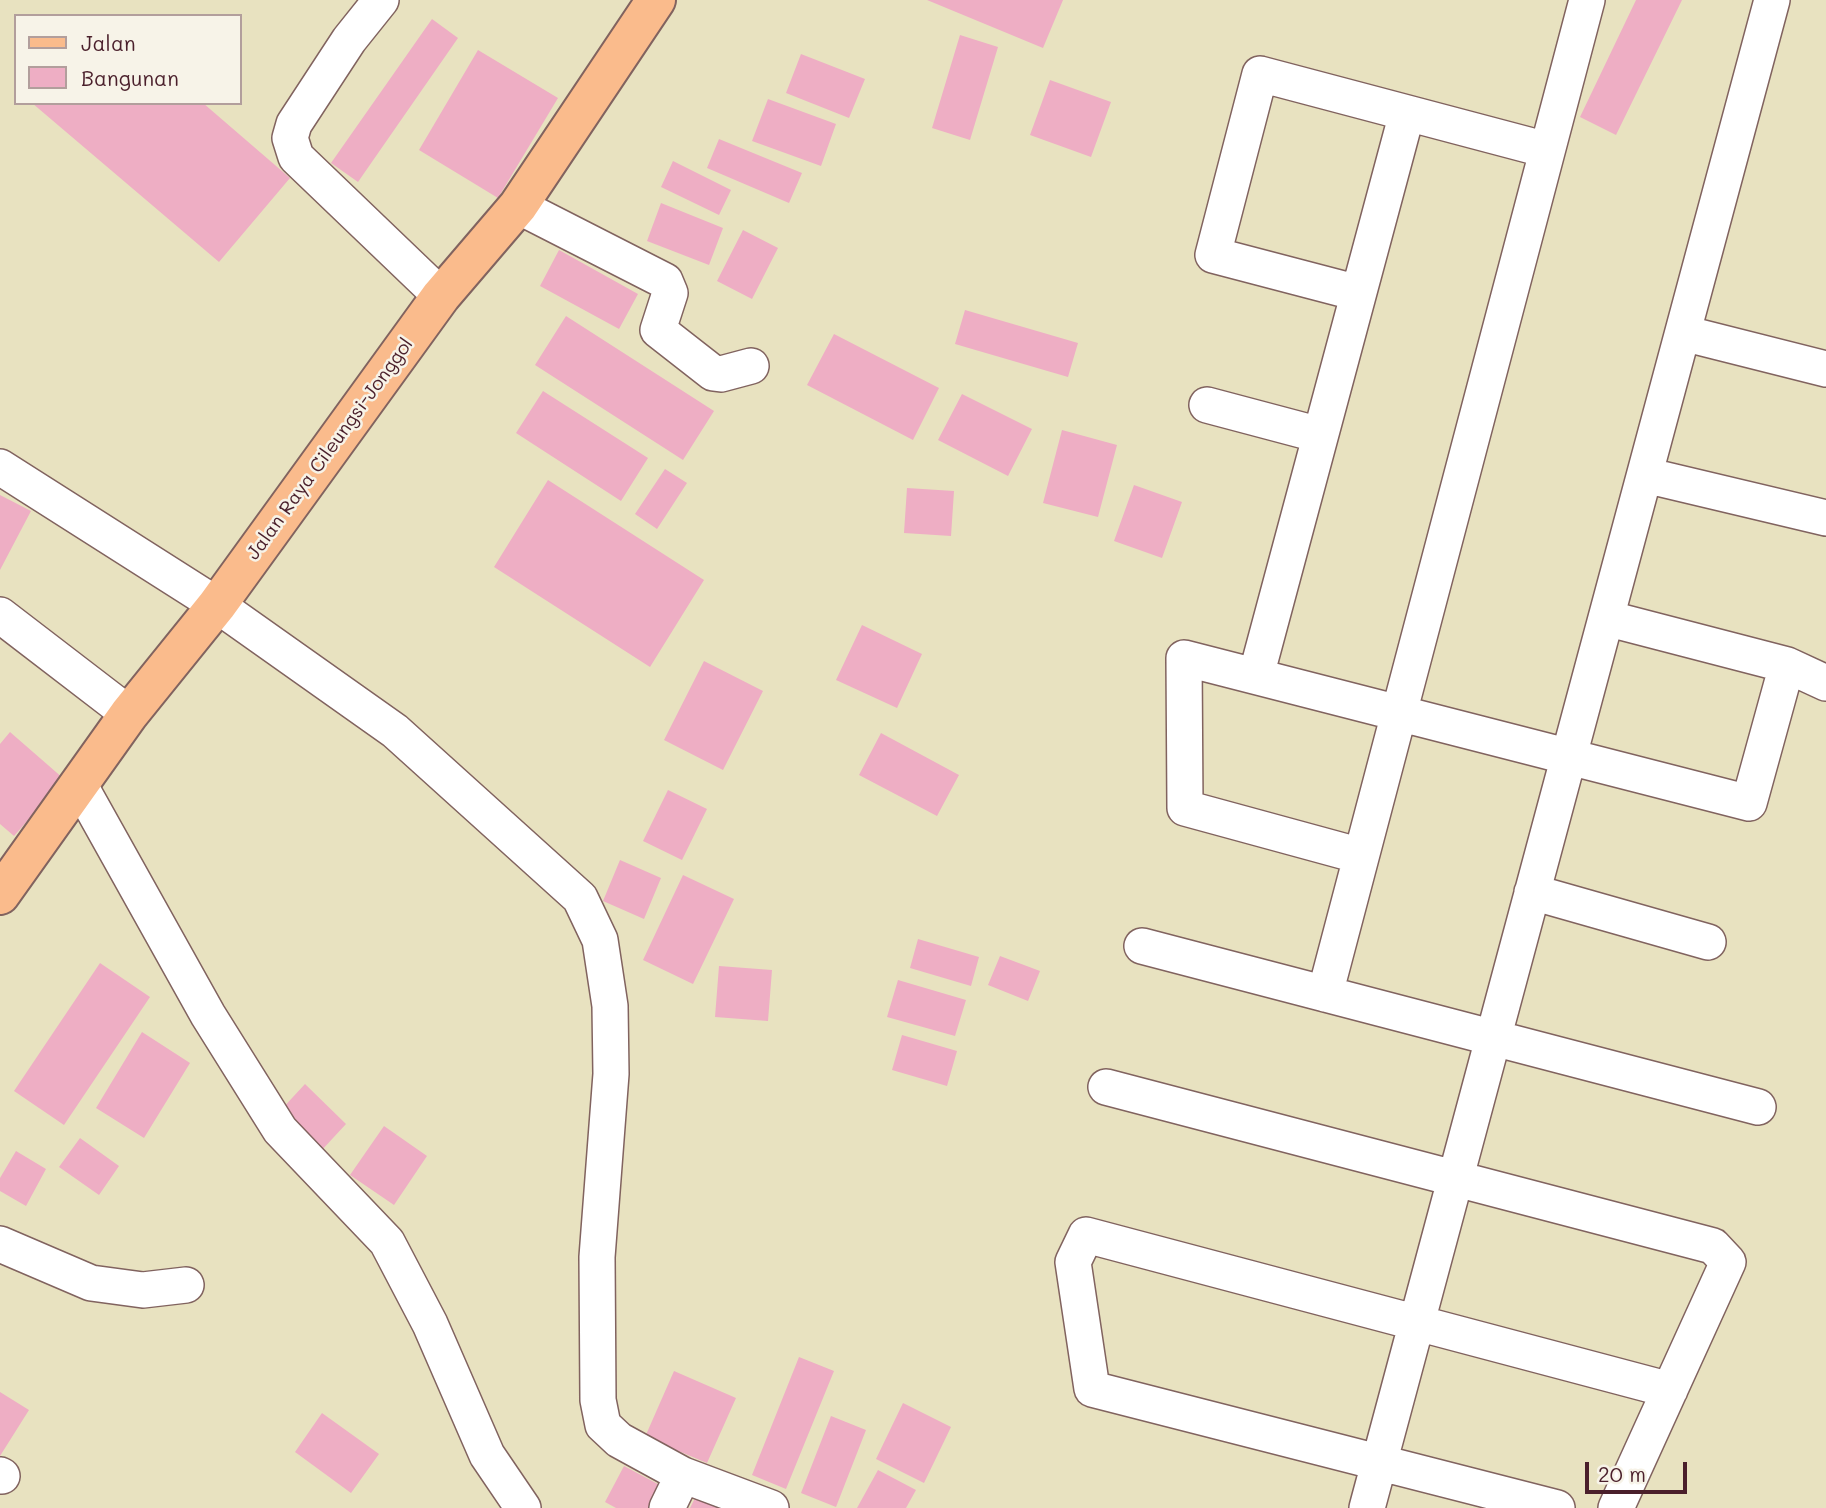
<!DOCTYPE html>
<html>
<head>
<meta charset="utf-8">
<style>
	body { margin:0 }
	#map { position:relative; width:1826px; height:1508px; overflow:hidden; background:#e8e2c0; font-family:Mali,sans-serif }
	canvas { display:block }
	.legend { position:absolute; left:14px; top:14px; width:228px; height:91px; box-sizing:border-box; background:#f7f3e8; border:2px solid #b29e9c; margin:0; padding:9px 12px; list-style:none; font-size:21px; color:#4a1f2b }
	.legend li { display:flex; align-items:center; gap:14px; height:35px }
	.legend b { width:35px; border:2px solid #b29e9c }
	.scale { position:absolute; left:1585px; top:1462px; width:102px; height:32px; box-sizing:border-box; border:4px solid #4a1f2b; border-top:0; padding-left:9px; font-size:21px; line-height:24px; white-space:nowrap; color:#4a1f2b; -webkit-text-stroke:5px #f7f3e8; paint-order:stroke }
</style>
</head>
<body>
<div id="map">
<canvas width="1826" height="1508"></canvas>
<ul class="legend">
<li><b style="height:9px;background:#fabb8c"></b>Jalan</li>
<li><b style="height:19px;background:#eeaec4"></b>Bangunan</li>
</ul>
<div class="scale">20 m</div>
</div>
<script>
const context = document.querySelector('canvas').getContext('2d');
context.lineJoin = 'round';
function paint(path, color) {
  context.fillStyle = color;
  context.fill(path, 'evenodd');
}
function poly(rows) {
  const path = new Path2D();
  for (const r of rows) {
    path.moveTo(r[0], r[1]);
    for (let i = 2; i < r.length; i += 2) path.lineTo(r[i], r[i + 1]);
  }
  return path;
}
function stroke(path, color, width, dash) {
  context.strokeStyle = color;
  context.lineWidth = width;
  context.lineCap = dash ? 'butt' : 'round';
  context.setLineDash(dash || []);
  context.stroke(path);
}
function write(font, color, halo, rows, align = 'center') {
  context.font = font + ' Mali,sans-serif';
  context.lineWidth = 5;
  context.setLineDash([]);
  context.textBaseline = 'middle';
  context.strokeStyle = halo;
  context.fillStyle = color;
  for (const [text, x, y, turn = 0] of rows) {
    context.save();
    context.translate(x, y);
    context.rotate((+turn || 0) * Math.PI / 180);
    context.textAlign = isNaN(turn) ? turn : align;
    if (halo) context.strokeText(text, 0, 0);
    context.fillText(text, 0, 0);
    context.restore();
  }
}
const building = poly([
	[927,0,1063,0,1043,48],
	[1636,0,1682,0,1616,135,1580,117],
	[432,19,458,38,358,182,331,163],
	[960,35,998,47,970,140,932,128],
	[478,50,558,98,498,198,419,150],
	[801,54,865,79,849,118,786,93],
	[1050,80,1111,102,1091,157,1030,135],
	[768,99,836,124,821,166,752,141],
	[32,103,203,103,290,178,219,262],
	[719,139,802,173,789,203,707,168],
	[673,161,731,190,719,215,661,187],
	[661,203,723,228,709,265,647,241],
	[743,230,778,248,752,299,717,281],
	[559,250,638,294,619,329,540,286],
	[965,310,1078,343,1068,377,955,344],
	[566,316,714,411,683,460,535,365],
	[834,334,939,388,913,440,807,385],
	[543,391,648,458,621,501,516,433],
	[962,394,1032,429,1008,476,938,440],
	[1062,430,1117,445,1098,517,1043,503],
	[665,469,687,483,657,529,635,514],
	[548,480,704,580,650,667,494,567],
	[1134,485,1182,502,1162,558,1114,541],
	[907,488,954,491,951,536,904,533],
	[0,495,31,511,0,570],
	[862,625,922,654,897,708,836,680],
	[704,661,763,691,723,770,664,740],
	[10,732,64,779,14,836,0,824,0,744],
	[881,733,959,775,937,816,859,775],
	[668,790,707,809,682,860,643,841],
	[620,860,661,878,644,919,603,901],
	[683,875,734,899,693,984,643,960],
	[918,939,979,957,971,986,910,968],
	[1000,956,1040,971,1028,1001,988,985],
	[100,963,150,997,64,1125,14,1091],
	[719,966,772,970,768,1021,715,1017],
	[898,980,966,1000,955,1036,887,1017],
	[142,1032,190,1063,144,1138,96,1108],
	[902,1035,957,1051,947,1086,892,1070],
	[305,1084,346,1124,321,1151,280,1111],
	[384,1126,427,1156,394,1205,350,1175],
	[80,1138,119,1166,99,1195,59,1167],
	[16,1151,46,1169,26,1206,0,1191,0,1178],
	[799,1357,834,1371,786,1489,752,1475],
	[674,1371,736,1398,707,1463,645,1437],
	[0,1392,29,1410,0,1456],
	[903,1403,951,1427,924,1483,876,1459],
	[322,1413,379,1454,351,1493,295,1452],
	[831,1416,866,1430,836,1507,801,1493],
	[624,1466,669,1490,659,1508,616,1508,605,1502],
	[878,1470,916,1490,906,1508,857,1508],
	[698,1492,729,1508,690,1508]
]);
const minor = poly([
	[381,0,349,40,294,124,290,138,296,157,441,296],
	[518,206,665,281,670,293,658,330,713,373,721,374,751,366],
	[1358,293,1213,255,1260,74,1547,150],
	[1683,333,1826,369],
	[1207,405,1320,435],
	[0,467,217,605,395,731,580,898,600,940,610,1006,611,1074,597,1257,598,1400,603,1425,619,1440,683,1475,771,1508],
	[1645,475,1826,518],
	[0,615,129,714],
	[1606,618,1787,665,1826,683],
	[1256,676,1407,113],
	[79,784,208,1015,280,1130,387,1242,430,1324,487,1455,523,1508],
	[1361,856,1185,808,1184,658,1749,803,1787,665],
	[1532,892,1708,942],
	[1142,946,1758,1107],
	[1325,994,1587,0],
	[1106,1087,1713,1246,1728,1262,1616,1508],
	[0,1244,91,1283,143,1290,186,1285],
	[0,1475,2,1476],
	[667,1508,683,1475],
	[1367,1508,1772,0],
	[1557,1508,1092,1389,1073,1262,1086,1235,1670,1390]
]);
const major = poly([
	[0,895,129,714,217,605,441,296,518,206,656,0]
]);
const streetNames = [
	["Jalan Raya Cileungsi-Jonggol",330,449,-54]
];
paint(building, '#eeaec4');
stroke(minor, '#81635f', 38);
stroke(major, '#81635f', 42);
stroke(minor, '#fff', 35);
stroke(major, '#fabb8c', 38);
write('19px', '#4a1f2b', '#f7f3e8', streetNames);
</script>
</body>
</html>
